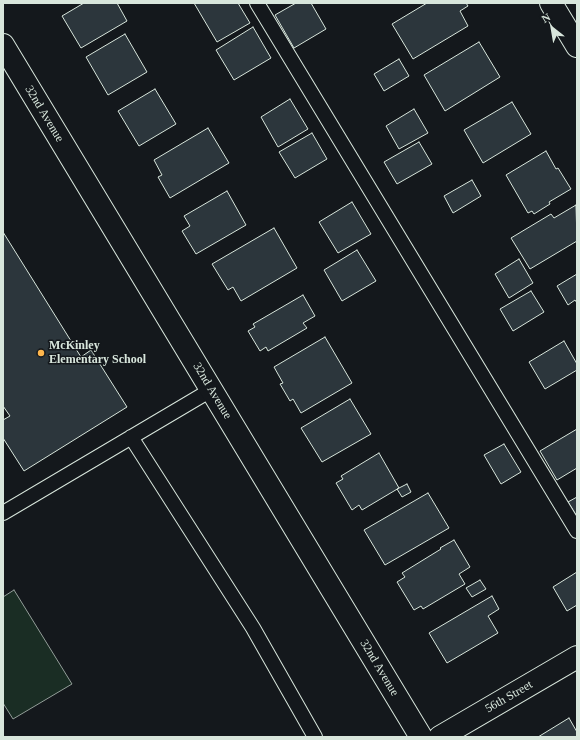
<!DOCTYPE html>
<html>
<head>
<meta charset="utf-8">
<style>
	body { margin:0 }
	#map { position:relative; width:580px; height:740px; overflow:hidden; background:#14181c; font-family:Georgia,serif }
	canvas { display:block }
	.frame { position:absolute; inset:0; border:4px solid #d8e6dc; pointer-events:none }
	.north { position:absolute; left:532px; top:8px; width:40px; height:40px; -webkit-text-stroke:3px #14181c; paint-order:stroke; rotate:329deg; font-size:11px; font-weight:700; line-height:16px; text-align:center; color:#d8e6dc }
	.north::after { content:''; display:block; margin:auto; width:14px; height:18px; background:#d8e6dc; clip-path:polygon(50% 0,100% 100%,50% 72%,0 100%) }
</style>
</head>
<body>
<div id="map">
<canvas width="580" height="740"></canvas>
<div class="frame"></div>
<div class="north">N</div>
</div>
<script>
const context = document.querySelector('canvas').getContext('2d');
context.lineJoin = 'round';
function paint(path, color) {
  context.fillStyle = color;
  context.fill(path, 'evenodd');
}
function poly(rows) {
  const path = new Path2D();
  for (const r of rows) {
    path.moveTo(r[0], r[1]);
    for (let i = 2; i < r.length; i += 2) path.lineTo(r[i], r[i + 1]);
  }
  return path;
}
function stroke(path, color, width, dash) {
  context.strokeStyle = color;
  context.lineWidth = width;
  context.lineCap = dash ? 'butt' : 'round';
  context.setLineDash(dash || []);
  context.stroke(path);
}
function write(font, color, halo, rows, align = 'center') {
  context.font = font + ' Georgia,serif';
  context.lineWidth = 3;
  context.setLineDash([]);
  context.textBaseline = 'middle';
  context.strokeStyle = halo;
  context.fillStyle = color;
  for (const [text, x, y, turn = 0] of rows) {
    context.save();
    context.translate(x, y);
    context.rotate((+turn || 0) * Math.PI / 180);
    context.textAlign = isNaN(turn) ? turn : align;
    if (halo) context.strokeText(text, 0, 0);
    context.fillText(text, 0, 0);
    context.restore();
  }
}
const green = poly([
	[14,590,72,684,13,719,3,703,3,597,14,590]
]);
const building = poly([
	[84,3,117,3,127,21,81,48,62,16,84,3],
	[194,3,238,3,250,23,217,42,194,3],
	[296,3,311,3,326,29,294,48,275,15,296,3],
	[427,3,466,3,468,6,460,11,468,26,413,59,392,24,427,3],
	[253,27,271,58,234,80,216,50,253,27],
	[125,34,147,72,108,95,86,57,125,34],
	[479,42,500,77,445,111,424,75,479,42],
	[399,59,409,76,384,91,374,74,399,59],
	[155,89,176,124,139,146,118,111,155,89],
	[290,99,308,129,278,147,261,117,290,99],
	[512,102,531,134,483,163,464,130,512,102],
	[414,109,428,133,399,149,386,126,414,109],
	[208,128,229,163,170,198,158,177,162,175,154,160,208,128],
	[312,133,327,159,295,178,279,152,312,133],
	[419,142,432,164,397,184,384,162,419,142],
	[546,151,556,169,558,168,571,189,549,202,550,204,534,214,532,211,528,213,506,175,546,151],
	[472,180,481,196,453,213,444,196,472,180],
	[227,191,246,225,196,254,182,231,190,226,184,216,227,191],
	[352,202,371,234,338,253,319,222,352,202],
	[576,205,577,241,530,269,511,238,551,214,554,218,576,205],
	[274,228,297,268,241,301,233,287,228,290,212,264,274,228],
	[3,232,81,357,91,350,127,407,24,471,3,438,3,420,10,416,3,406,3,232],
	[357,250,376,281,342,301,324,270,357,250],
	[519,259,533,283,509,298,495,274,519,259],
	[577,274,577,303,575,300,568,305,557,286,577,274],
	[531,291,544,312,513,331,500,309,531,291],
	[303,295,315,316,303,323,307,328,268,351,266,347,260,351,248,331,255,327,253,324,303,295],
	[325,337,352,383,301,413,293,399,290,401,280,384,283,383,274,367,325,337],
	[564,341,577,364,577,370,545,389,529,362,564,341],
	[350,399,371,434,322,462,301,428,350,399],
	[577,429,577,468,557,480,540,451,577,429],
	[504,444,521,472,501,484,484,455,504,444],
	[379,453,399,488,362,510,359,505,352,510,336,483,343,479,341,476,379,453],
	[407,484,411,492,402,497,397,489,407,484],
	[428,493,449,528,385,565,364,530,428,493],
	[577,497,577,517,568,502,577,497],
	[454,540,470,567,459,574,465,584,423,609,421,606,414,610,397,582,405,577,402,573,441,549,440,548,454,540],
	[577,572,577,605,567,611,553,587,577,572],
	[480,580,486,589,472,597,466,588,480,580],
	[492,596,499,609,488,616,498,633,447,663,429,633,492,596],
	[569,718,577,732,577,737,538,737,569,718]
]);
const lane = poly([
	[257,3,577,531],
	[131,437,253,628,315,737],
	[3,513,211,390]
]);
const street = poly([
	[551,3,577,46],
	[3,45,421,737],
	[440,737,577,657]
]);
const markers = [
	[41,353,4,"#ffb74d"]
];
const streetNames = [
	["32nd Avenue",44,114,59],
	["32nd Avenue",212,391,59],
	["32nd Avenue",379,668,59],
	["56th Street",509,697,-30]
];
const poiNames = [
	["McKinley",49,346],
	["Elementary School",49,360]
];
paint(green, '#1a2d24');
stroke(green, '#939e99', 1);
paint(building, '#2c363c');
stroke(building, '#d8e6dc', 1);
stroke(lane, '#d8e6dc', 16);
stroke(street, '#d8e6dc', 24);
stroke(lane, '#14181c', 14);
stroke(street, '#14181c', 22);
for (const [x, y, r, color] of markers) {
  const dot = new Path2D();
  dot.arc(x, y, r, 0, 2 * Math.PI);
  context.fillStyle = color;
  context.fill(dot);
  stroke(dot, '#14181c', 1.5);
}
write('12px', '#d8e6dc', '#14181c', streetNames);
write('bold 12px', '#d8e6dc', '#14181c', poiNames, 'left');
</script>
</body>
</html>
